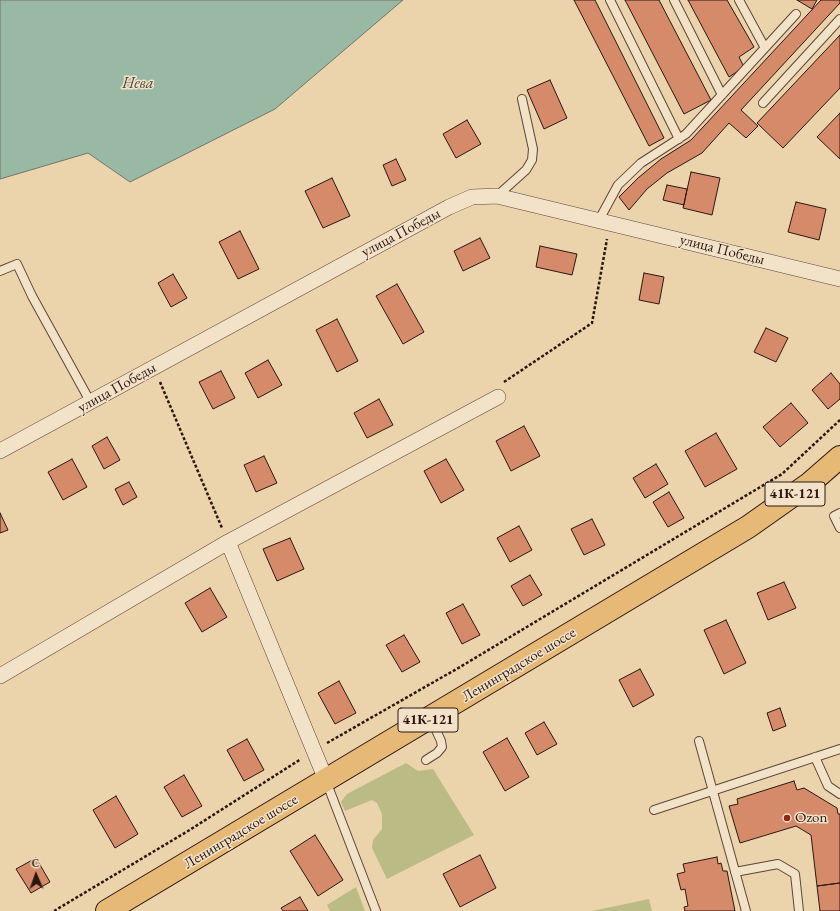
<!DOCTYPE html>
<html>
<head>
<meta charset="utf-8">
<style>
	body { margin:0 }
	#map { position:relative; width:840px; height:911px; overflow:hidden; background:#ebd3ab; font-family:"EB Garamond",serif }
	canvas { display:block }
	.north { position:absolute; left:16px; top:855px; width:40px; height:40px; -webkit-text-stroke:3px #f2e2c8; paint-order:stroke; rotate:358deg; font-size:11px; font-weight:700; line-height:16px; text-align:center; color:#2b1710 }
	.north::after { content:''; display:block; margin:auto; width:14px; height:18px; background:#2b1710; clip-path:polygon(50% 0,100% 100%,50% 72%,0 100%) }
</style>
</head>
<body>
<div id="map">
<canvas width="840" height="911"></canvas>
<div class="north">С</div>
</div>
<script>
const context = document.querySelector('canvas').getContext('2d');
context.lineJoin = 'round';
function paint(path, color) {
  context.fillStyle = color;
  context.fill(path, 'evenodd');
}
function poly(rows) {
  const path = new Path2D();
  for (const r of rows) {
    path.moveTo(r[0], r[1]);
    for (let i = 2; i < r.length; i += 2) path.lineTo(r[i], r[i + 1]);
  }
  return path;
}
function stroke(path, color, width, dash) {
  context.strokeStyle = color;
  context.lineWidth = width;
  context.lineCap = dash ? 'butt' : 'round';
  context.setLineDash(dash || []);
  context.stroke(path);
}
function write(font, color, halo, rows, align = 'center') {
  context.font = font + ' "EB Garamond",serif';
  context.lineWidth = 3;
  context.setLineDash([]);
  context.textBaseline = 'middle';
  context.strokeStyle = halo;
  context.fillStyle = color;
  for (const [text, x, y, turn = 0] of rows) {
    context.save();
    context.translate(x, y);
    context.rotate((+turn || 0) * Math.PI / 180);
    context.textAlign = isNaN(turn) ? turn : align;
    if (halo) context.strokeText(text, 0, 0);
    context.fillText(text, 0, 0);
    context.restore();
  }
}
const green = poly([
	[406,763,418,771,433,769,474,835,387,879,372,848,373,840,382,829,382,814,377,803,372,800,345,811,341,802,347,794],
	[356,887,365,911,330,911,327,905],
	[649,899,652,911,592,911]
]);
const water = poly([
	[0,0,403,0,275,109,130,182,88,153,0,179,0,0]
]);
const building = poly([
	[574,0,595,0,664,138,649,146,574,0],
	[625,0,659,0,711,100,684,114,625,0],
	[688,0,727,0,754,47,739,57,744,67,729,77,688,0],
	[797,0,817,0,812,9,797,0],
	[821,0,840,0,840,3,741,110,758,126,746,138,729,123,702,153,667,173,647,189,629,210,619,197,638,178,661,159,691,140,821,0],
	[840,35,840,88,783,148,757,123,840,35],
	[550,80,567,118,544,129,527,90,550,80],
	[840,113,840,159,817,137,840,113],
	[467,120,481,144,456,158,443,134,467,120],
	[396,159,406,180,392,186,383,165,396,159],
	[691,172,720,178,712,215,683,208,691,172],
	[332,178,350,216,323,228,305,191,332,178],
	[667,185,687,189,684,205,663,200,667,185],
	[796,202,826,209,819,240,788,232,796,202],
	[240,231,259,269,238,279,219,242,240,231],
	[480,238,490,258,463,271,454,251,480,238],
	[540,246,577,254,572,275,536,267,540,246],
	[644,273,664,277,659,304,639,300,644,273],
	[173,274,187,298,171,307,158,283,173,274],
	[397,284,424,332,403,344,376,296,397,284],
	[337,319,358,361,337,372,316,330,337,319],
	[766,328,788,338,776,362,754,352,766,328],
	[268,360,282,385,258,398,245,373,268,360],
	[221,371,235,398,213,409,199,382,221,371],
	[831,373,840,384,840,399,828,409,812,390,831,373],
	[379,399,393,425,367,438,354,413,379,399],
	[791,403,808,423,780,447,763,427,791,403],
	[524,426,540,456,511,471,496,441,524,426],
	[716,433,737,469,705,487,685,451,716,433],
	[107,437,120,460,104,469,92,446,107,437],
	[264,456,277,483,256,492,244,465,264,456],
	[72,459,87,487,63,500,48,472,72,459],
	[446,459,464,490,441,503,424,471,446,459],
	[656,464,668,484,645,498,633,478,656,464],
	[129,482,137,497,123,505,115,489,129,482],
	[669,492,684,518,668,527,653,502,669,492],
	[0,513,8,530,0,533,0,513],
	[592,519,605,545,584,555,571,529,592,519],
	[519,526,532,550,510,562,497,538,519,526],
	[290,538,304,569,277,581,263,549,290,538],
	[530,575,542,595,523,606,511,586,530,575],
	[784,582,796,608,768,620,757,593,784,582],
	[210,588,227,617,202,632,185,603,210,588],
	[463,604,480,635,462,644,446,613,463,604],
	[726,620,746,663,724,674,704,630,726,620],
	[404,635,420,662,402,672,386,645,404,635],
	[640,669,654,695,633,707,619,680,640,669],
	[339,681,356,713,335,724,318,693,339,681],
	[780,708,786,726,773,731,767,713,780,708],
	[544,722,557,744,537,755,525,733,544,722],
	[507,738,529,777,505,791,483,752,507,738],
	[247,739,264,770,244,781,227,750,247,739],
	[184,775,202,806,182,817,164,787,184,775],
	[794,781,797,790,804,788,837,808,838,814,840,814,840,883,817,886,811,835,796,826,740,843,729,806,738,804,737,799,794,781],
	[116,796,138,834,115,848,93,810,116,796],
	[315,835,343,880,318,896,290,851,315,835],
	[480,855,496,888,460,907,443,874,480,855],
	[717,857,718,864,721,863,723,871,727,871,735,911,685,911,684,907,688,906,685,889,681,890,677,874,685,872,683,864,717,857],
	[36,858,50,882,31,893,16,869,36,858],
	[840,883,840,911,820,911,817,886,840,883],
	[300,897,308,911,283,911,281,908,300,897]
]);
const path = poly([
	[160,382,222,528],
	[504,382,592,323,607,239],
	[327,743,460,667,782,474,840,420],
	[54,911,188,831,301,759]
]);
const service = poly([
	[610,0,679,139],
	[674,0,722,95],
	[739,0,765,48],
	[763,103,840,19],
	[497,196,526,170,532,160,533,149,522,99],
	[599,220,618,185,641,163,686,134,796,14],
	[0,271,17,264,32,296,91,403],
	[840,513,834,516,840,528],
	[699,741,746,911],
	[815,757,828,786,840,794],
	[426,760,437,753,442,747,441,741,431,719],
	[326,781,376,911],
	[654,810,840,749],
	[735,872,778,864,795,874,799,911]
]);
const minor = poly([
	[0,451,449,207,472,197,497,196,840,279],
	[228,542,326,780],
	[0,676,228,542,498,397]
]);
const primary = poly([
	[107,911,748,527,809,484,840,457]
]);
const markers = [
	[787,818,4,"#8f2418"]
];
const shields = [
	[795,494,60],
	[428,720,60]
];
const shieldNames = [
	["41К-121",795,494],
	["41К-121",428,720]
];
const streetNames = [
	["улица Победы",401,233,-28],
	["улица Победы",722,250,14],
	["улица Победы",117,388,-29],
	["Ленинградское шоссе",519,665,-31],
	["Ленинградское шоссе",241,832,-31]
];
const poiNames = [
	["Ozon",795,818]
];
const waterNames = [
	["Нева",138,84]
];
paint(green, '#bbbb86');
paint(water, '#99b9a4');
stroke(water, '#6d7869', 1);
paint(building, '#d58b6a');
stroke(building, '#2b1710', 1);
stroke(service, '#5b4637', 10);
stroke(minor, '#5b4637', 16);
stroke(primary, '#2b1710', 24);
stroke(path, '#2b1710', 2.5, [3, 2]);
stroke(service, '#f2e2c8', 8);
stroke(minor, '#f2e2c8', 15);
stroke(primary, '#e6ba76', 22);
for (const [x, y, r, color] of markers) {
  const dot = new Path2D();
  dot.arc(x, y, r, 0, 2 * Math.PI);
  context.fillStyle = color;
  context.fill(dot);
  stroke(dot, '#f2e2c8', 1.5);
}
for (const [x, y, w] of shields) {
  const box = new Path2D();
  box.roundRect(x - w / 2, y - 12, w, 24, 3);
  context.fillStyle = '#f2e2c8';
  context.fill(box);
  stroke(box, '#2b1710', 1);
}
write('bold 14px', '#2b1710', null, shieldNames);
write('15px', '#2b1710', '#f2e2c8', streetNames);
write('15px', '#2b1710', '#f2e2c8', poiNames, 'left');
write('italic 16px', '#4c483c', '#f2e2c8', waterNames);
</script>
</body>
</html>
